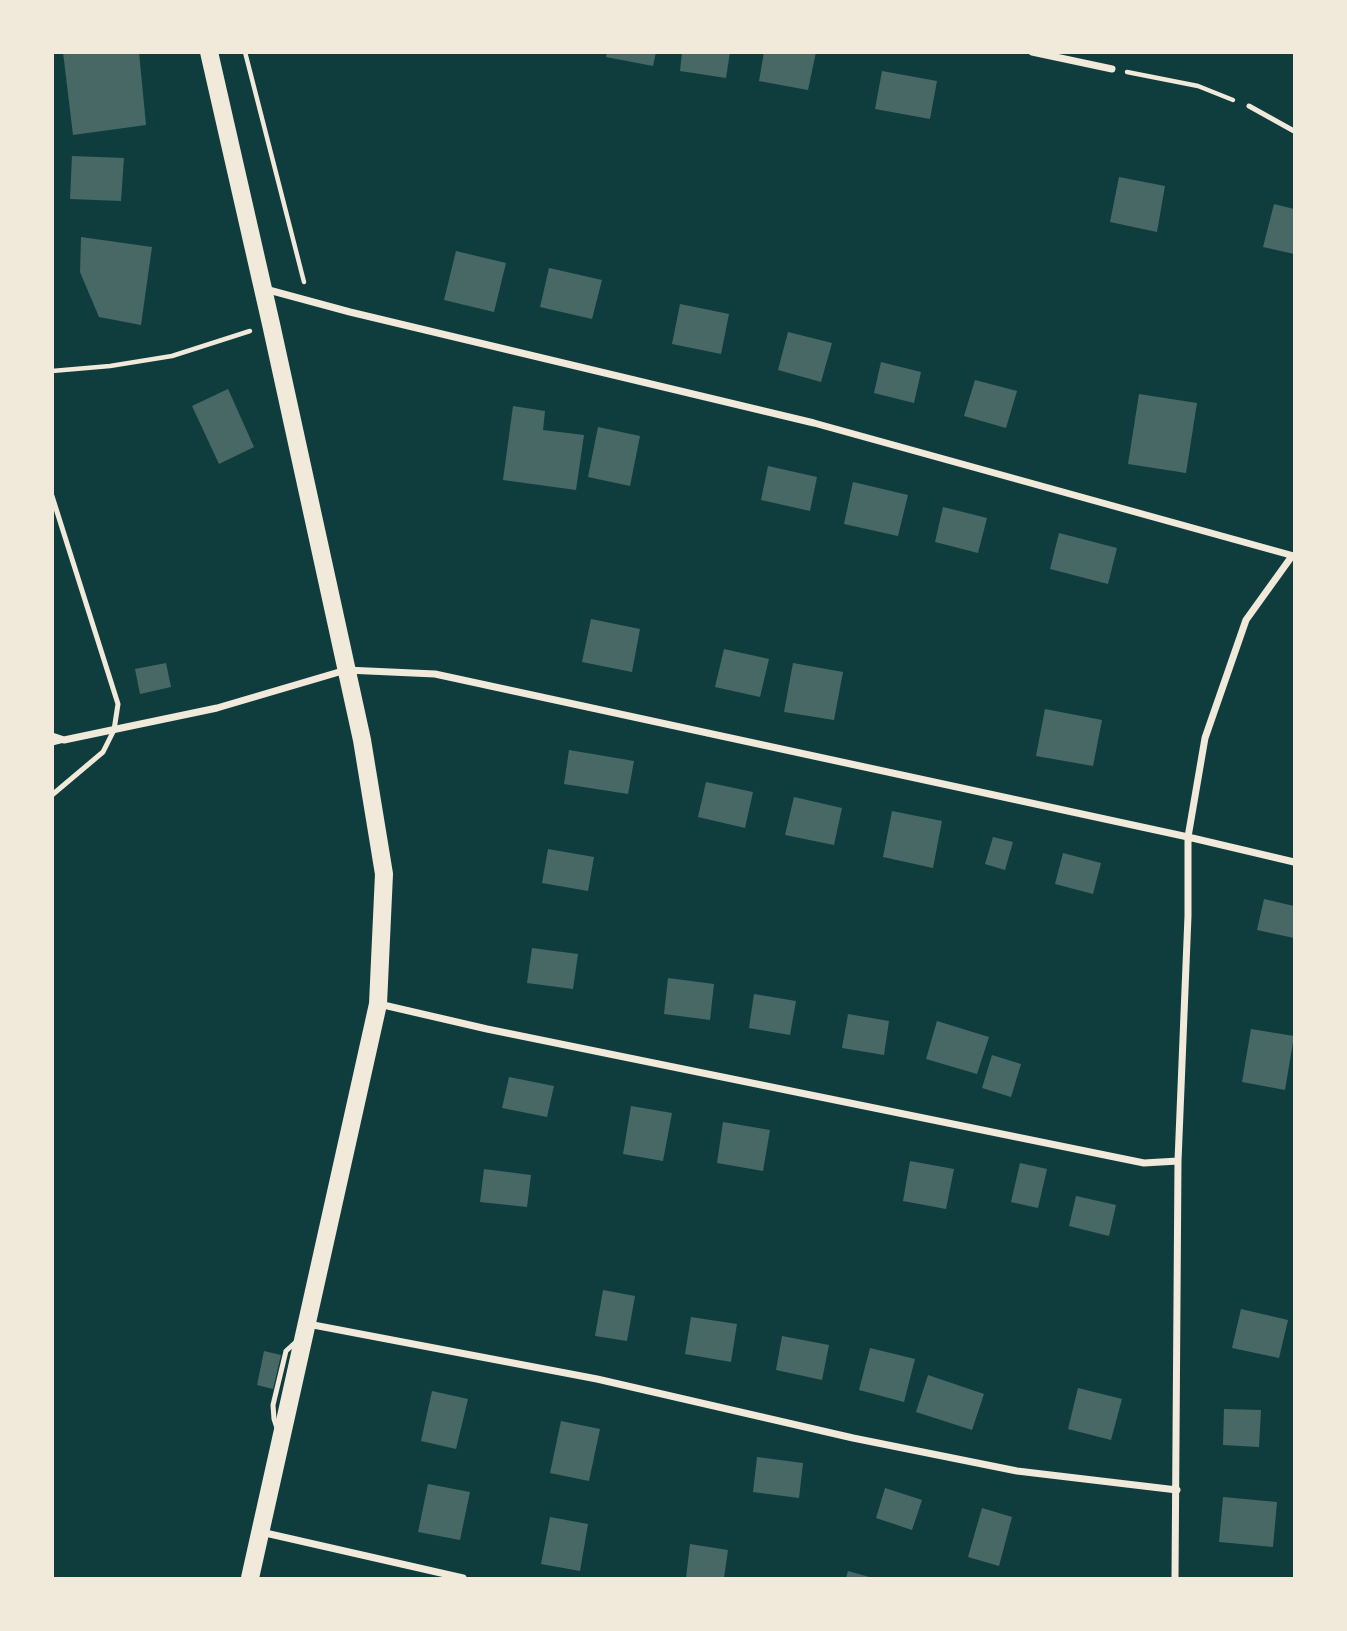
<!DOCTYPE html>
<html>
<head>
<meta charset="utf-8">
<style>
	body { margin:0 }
	#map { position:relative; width:1347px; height:1631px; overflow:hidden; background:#0f3d3e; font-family:Roboto,sans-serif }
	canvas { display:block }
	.frame { position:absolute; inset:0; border:54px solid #f1e9da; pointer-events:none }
</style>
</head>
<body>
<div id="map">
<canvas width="1347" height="1631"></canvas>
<div class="frame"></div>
</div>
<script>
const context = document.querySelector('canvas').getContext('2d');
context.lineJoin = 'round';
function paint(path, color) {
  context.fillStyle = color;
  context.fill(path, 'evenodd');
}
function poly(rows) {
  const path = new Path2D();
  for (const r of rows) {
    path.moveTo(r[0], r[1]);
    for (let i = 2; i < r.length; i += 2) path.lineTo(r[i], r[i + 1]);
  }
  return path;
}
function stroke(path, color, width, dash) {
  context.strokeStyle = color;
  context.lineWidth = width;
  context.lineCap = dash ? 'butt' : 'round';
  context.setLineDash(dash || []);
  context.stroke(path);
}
const building = poly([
	[63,52,139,52,146,125,73,135],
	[607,52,656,52,653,66,606,57],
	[682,52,730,52,726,78,680,71],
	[764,52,816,52,808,90,759,81],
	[882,71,937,81,930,119,875,109],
	[72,156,124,158,121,201,70,199],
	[1119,177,1165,186,1157,232,1110,222],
	[1274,204,1294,209,1294,254,1263,247],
	[81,237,152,247,141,325,99,317,80,272],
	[456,251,506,263,494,312,444,300],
	[549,268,602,280,592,319,540,307],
	[680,304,729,314,721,354,672,344],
	[788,332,832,343,821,382,778,370],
	[881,362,921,372,914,403,874,393],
	[975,380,1017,391,1006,428,964,416],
	[228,389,254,447,219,464,192,406],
	[1139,394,1197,403,1186,473,1128,464],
	[513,406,545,411,543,430,584,435,576,490,503,480],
	[598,427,640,436,630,486,588,477],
	[768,466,817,477,810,511,761,500],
	[853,482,908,495,898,536,844,524],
	[943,507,987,518,978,553,935,542],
	[1059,533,1117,548,1108,584,1050,569],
	[591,619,640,629,632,672,582,662],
	[724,649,769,659,760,697,715,687],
	[166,663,171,687,140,694,135,669],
	[793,663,843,672,834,720,784,712],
	[1045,709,1102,720,1093,766,1036,756],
	[569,750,634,761,628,794,564,784],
	[706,782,753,792,745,828,698,817],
	[794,797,842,808,834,845,785,835],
	[892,811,942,821,933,868,883,857],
	[993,837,1013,842,1005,870,985,864],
	[548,849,594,857,588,891,542,883],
	[1063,853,1101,863,1093,894,1055,884],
	[1264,899,1294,906,1294,938,1257,930],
	[532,948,578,954,573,989,527,983],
	[668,978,714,984,710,1020,664,1014],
	[754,994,796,1001,790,1035,749,1028],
	[848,1014,889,1021,884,1055,842,1048],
	[937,1021,989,1037,977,1074,926,1059],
	[1251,1029,1294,1036,1285,1090,1242,1082],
	[992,1055,1021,1064,1011,1097,982,1088],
	[509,1077,554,1086,547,1117,502,1108],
	[631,1106,672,1113,663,1161,623,1154],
	[723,1122,770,1130,763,1171,717,1163],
	[910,1161,954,1169,946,1209,903,1201],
	[1020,1163,1047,1169,1038,1208,1011,1202],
	[484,1169,531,1175,527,1207,480,1202],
	[1076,1196,1116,1205,1109,1236,1069,1226],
	[603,1290,635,1296,627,1341,595,1336],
	[1241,1309,1288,1320,1279,1358,1232,1348],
	[691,1317,737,1324,731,1362,685,1354],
	[782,1336,829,1345,822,1380,776,1370],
	[870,1348,915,1359,904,1402,859,1390],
	[264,1351,281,1355,273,1389,257,1385],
	[928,1375,984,1394,972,1430,916,1412],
	[1078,1388,1122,1399,1111,1440,1068,1429],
	[432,1391,468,1399,456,1449,421,1441],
	[1224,1409,1261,1410,1259,1447,1223,1445],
	[561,1421,600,1429,589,1481,550,1473],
	[757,1457,803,1463,799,1498,753,1492],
	[428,1484,470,1492,460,1540,418,1532],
	[885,1488,922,1500,912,1530,876,1518],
	[1223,1497,1277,1502,1273,1547,1219,1542],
	[982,1508,1012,1517,999,1566,968,1557],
	[550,1517,588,1524,580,1571,541,1564],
	[690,1544,728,1550,724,1578,686,1578],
	[848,1571,873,1578,846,1578]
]);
const path = poly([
	[245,52,304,282],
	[1127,72,1198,86,1233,100],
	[52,371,110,366,172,356,250,331]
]);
const service = poly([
	[1249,106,1294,131],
	[52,496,118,704,114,730,103,752,52,795],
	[52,743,64,740],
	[277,1428,274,1419,273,1405,286,1351,296,1342]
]);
const minor = poly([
	[1032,52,1112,69],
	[265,289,350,312,814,423,1294,556],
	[52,736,64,740,217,708,346,670,435,674,1188,837,1294,862],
	[379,1004,487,1029,1144,1163,1178,1161],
	[308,1324,597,1379,853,1438,1017,1471,1177,1490],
	[261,1532,463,1578],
	[1175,1578,1178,1161,1188,916,1188,837,1205,738,1246,620,1292,556]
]);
const primary = poly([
	[209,52,271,324,362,740,384,874,378,1004,250,1578]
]);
paint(building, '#486865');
stroke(path, '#f1e9da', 4.5);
stroke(service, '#f1e9da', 5);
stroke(minor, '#f1e9da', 7);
stroke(primary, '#f1e9da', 18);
</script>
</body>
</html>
